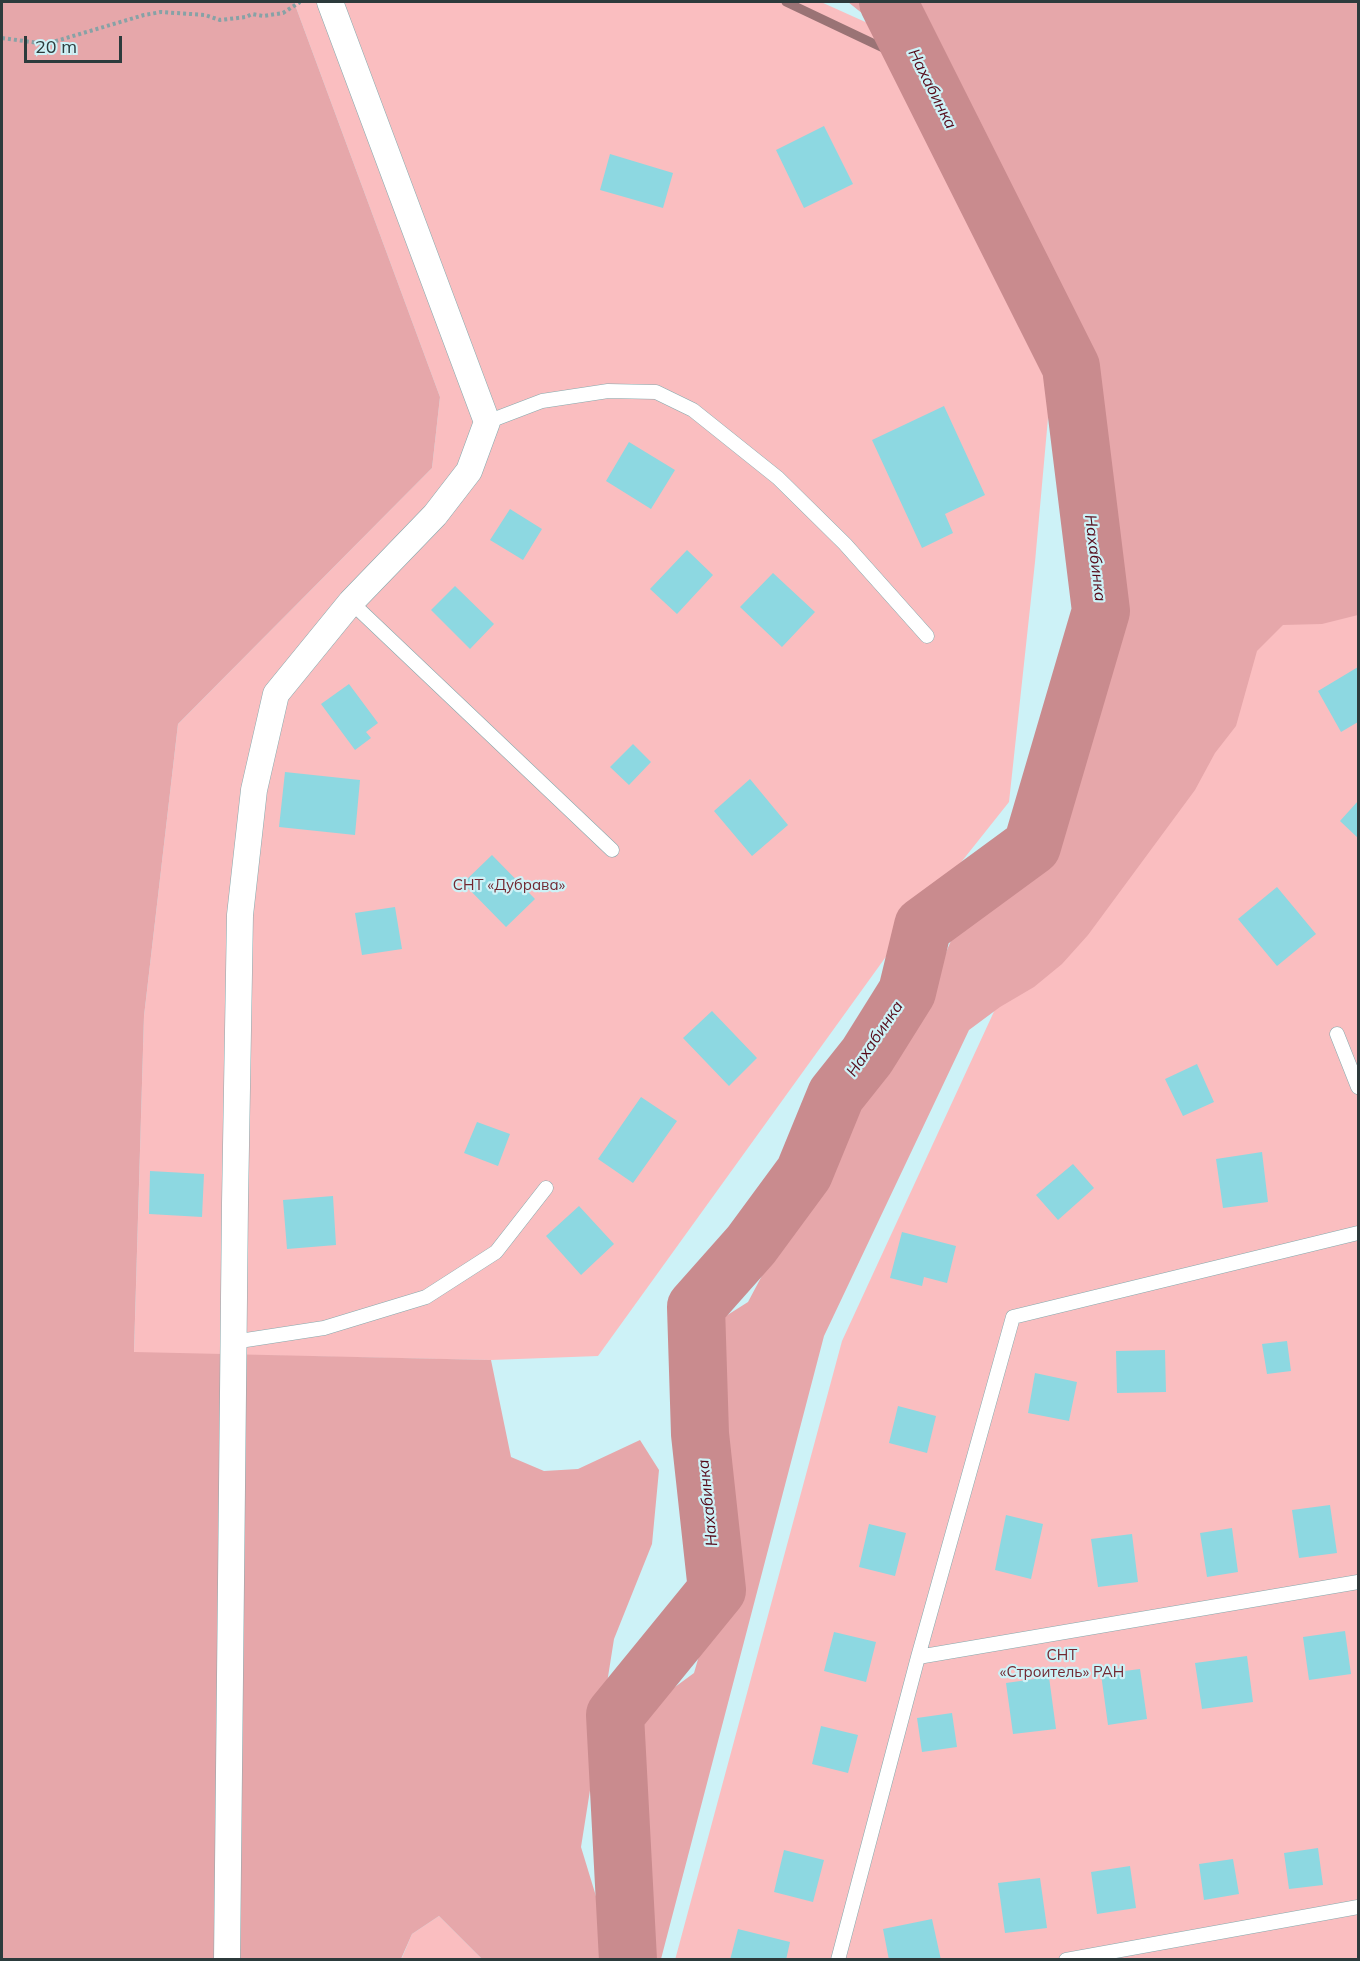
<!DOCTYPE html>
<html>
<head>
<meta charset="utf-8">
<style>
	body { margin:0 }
	#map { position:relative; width:1360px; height:1961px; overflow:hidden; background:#cdf2f7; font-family:Mulish,sans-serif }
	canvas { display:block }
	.frame { position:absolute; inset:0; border:3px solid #2c3b3c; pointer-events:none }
	.scale { position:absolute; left:24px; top:36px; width:98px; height:27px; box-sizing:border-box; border:3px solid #2c3b3c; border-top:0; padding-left:8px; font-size:18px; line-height:21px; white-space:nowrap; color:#2c3b3c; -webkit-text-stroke:4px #cdf2f7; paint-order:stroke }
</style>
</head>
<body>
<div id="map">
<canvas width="1360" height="1961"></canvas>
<div class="frame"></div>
<div class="scale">20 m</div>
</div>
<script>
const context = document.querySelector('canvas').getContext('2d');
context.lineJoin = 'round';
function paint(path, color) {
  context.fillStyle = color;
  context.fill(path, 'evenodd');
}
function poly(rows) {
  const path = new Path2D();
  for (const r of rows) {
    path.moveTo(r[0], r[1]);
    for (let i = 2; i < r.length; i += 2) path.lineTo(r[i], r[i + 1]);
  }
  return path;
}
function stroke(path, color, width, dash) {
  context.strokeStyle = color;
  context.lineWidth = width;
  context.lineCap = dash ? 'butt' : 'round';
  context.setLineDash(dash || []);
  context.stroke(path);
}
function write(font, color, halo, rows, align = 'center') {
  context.font = font + ' Mulish,sans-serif';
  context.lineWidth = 4.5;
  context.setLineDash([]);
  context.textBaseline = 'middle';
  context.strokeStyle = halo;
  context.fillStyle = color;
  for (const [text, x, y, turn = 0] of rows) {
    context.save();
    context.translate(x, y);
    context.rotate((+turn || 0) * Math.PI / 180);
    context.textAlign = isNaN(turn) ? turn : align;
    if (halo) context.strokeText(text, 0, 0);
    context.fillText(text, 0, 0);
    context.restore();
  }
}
const green = poly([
	[294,2,821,2,872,25,1053,363,1035,562,1009,802,885,958,598,1356,491,1360,134,1353,144,1016,178,724,432,468,440,397],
	[1358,500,1358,1959,675,1960,842,1341,1009,979],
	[439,1916,482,1959,401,1960,412,1934]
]);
const forest = poly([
	[2,2,294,2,440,397,432,468,178,724,144,1016,134,1352,491,1360,511,1457,544,1471,578,1469,640,1440,659,1470,652,1544,614,1639,581,1847,602,1916,606,1959,482,1959,439,1916,412,1934,401,1959,2,1960],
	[848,2,1358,2,1358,615,1322,624,1283,625,1257,651,1236,726,1215,753,1195,790,1088,935,1062,964,1034,987,1000,1007,969,1030,824,1336,661,1959,650,1959,638,1901,635,1760,645,1709,694,1673,723,1573,707,1402,718,1321,748,1302,835,1138,933,1001,941,964,956,929,978,898,1010,879,1039,852,1059,822,1068,782,1069,739,1084,699,1104,669,1118,634,1107,444,1096,403,1091,366,1079,331,952,80,929,52,896,29,863,14]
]);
const stream = poly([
	[786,2,919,65]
]);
const river = poly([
	[628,1960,615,1715,717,1590,700,1434,696,1307,751,1245,804,1173,836,1095,867,1056,907,992,923,926,1032,846,1101,611,1071,367,888,2]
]);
const building = poly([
	[824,126,853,184,804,208,776,150],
	[610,154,673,173,663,208,600,190],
	[944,406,985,495,945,514,953,533,922,548,872,440],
	[629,442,675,470,651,509,606,481],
	[510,509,542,529,523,560,490,540],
	[687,550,713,575,677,614,650,589],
	[773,573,815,612,782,647,740,607],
	[455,586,494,624,470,649,431,610],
	[1358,667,1358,722,1341,732,1318,691],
	[349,684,378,723,366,732,371,738,355,750,321,704],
	[633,744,651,762,629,785,610,767],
	[285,772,360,780,355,835,279,827],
	[750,779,788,825,752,856,714,811],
	[1358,801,1358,838,1340,821],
	[492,855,535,899,506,927,463,883],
	[1277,887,1316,934,1277,966,1238,919],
	[395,907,402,949,362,955,355,913],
	[712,1011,757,1058,729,1086,683,1038],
	[1197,1064,1214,1102,1183,1116,1165,1079],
	[641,1097,677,1121,633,1183,598,1159],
	[477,1122,510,1134,498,1166,464,1153],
	[1262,1152,1268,1202,1223,1208,1216,1159],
	[1073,1164,1094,1188,1058,1220,1036,1195],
	[150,1171,204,1174,202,1217,149,1214],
	[333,1196,336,1245,287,1249,283,1200],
	[579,1206,614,1244,581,1275,546,1236],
	[902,1232,956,1246,947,1283,924,1277,922,1286,890,1278],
	[1287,1341,1291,1371,1267,1374,1262,1344],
	[1165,1350,1166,1392,1117,1393,1116,1351],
	[1035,1373,1077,1382,1069,1421,1028,1413],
	[898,1406,936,1416,927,1453,889,1443],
	[1330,1505,1337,1553,1299,1558,1292,1510],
	[1006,1515,1043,1524,1031,1579,995,1570],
	[869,1524,906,1533,895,1576,859,1567],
	[1232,1528,1238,1572,1207,1577,1200,1533],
	[1132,1534,1138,1582,1098,1587,1091,1539],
	[1345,1631,1351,1674,1309,1680,1303,1637],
	[834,1632,876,1642,866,1682,824,1671],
	[1247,1656,1253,1702,1202,1709,1195,1663],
	[1140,1669,1147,1719,1108,1725,1101,1674],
	[1049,1677,1056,1729,1013,1734,1006,1683],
	[952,1713,957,1747,922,1752,917,1718],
	[821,1726,858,1735,848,1773,812,1764],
	[1318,1848,1323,1885,1289,1889,1284,1853],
	[784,1850,824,1860,813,1902,774,1892],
	[1233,1859,1239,1894,1204,1900,1199,1864],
	[1130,1866,1136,1908,1097,1914,1091,1872],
	[1040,1878,1047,1928,1005,1933,998,1883],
	[932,1919,941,1960,889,1960,883,1929],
	[738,1929,790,1942,786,1960,730,1960]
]);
const path = poly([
	[2,38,46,44,144,15,161,12,205,15,220,20,246,17,252,14,263,16,283,13,300,2]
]);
const lane = poly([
	[487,422,542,401,608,391,656,392,693,410,778,478,845,544,927,636],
	[351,602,612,850],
	[1337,1034,1358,1087],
	[233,1342,324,1328,426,1297,496,1252,546,1188],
	[918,1657,1358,1582],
	[838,1960,918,1657,1013,1317,1358,1233],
	[1066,1960,1358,1907]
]);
const street = poly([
	[227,1960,235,1203,240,915,254,790,276,694,351,602,435,515,469,471,487,422,330,2]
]);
const parkNames = [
	["СНТ «Дубрава»",509,885],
	["СНТ",1062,1655],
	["«Строитель» РАН",1062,1672]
];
const waterNames = [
	["Нахабинка",932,89,63],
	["Нахабинка",1095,558,83],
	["Нахабинка",875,1039,-56],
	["Нахабинка",708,1503,-96]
];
paint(green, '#fabec0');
paint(forest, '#e6a7aa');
stroke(stream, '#9a7375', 9);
stroke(river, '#c98b8e', 58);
paint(building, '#8dd8e1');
stroke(lane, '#86a9ad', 15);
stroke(street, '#86a9ad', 27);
stroke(path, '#87a2a6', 4, [3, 3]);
stroke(lane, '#fff', 14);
stroke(street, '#fff', 26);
write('15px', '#722831', '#cdf2f7', parkNames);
write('italic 16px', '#560b1a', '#cdf2f7', waterNames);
</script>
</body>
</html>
